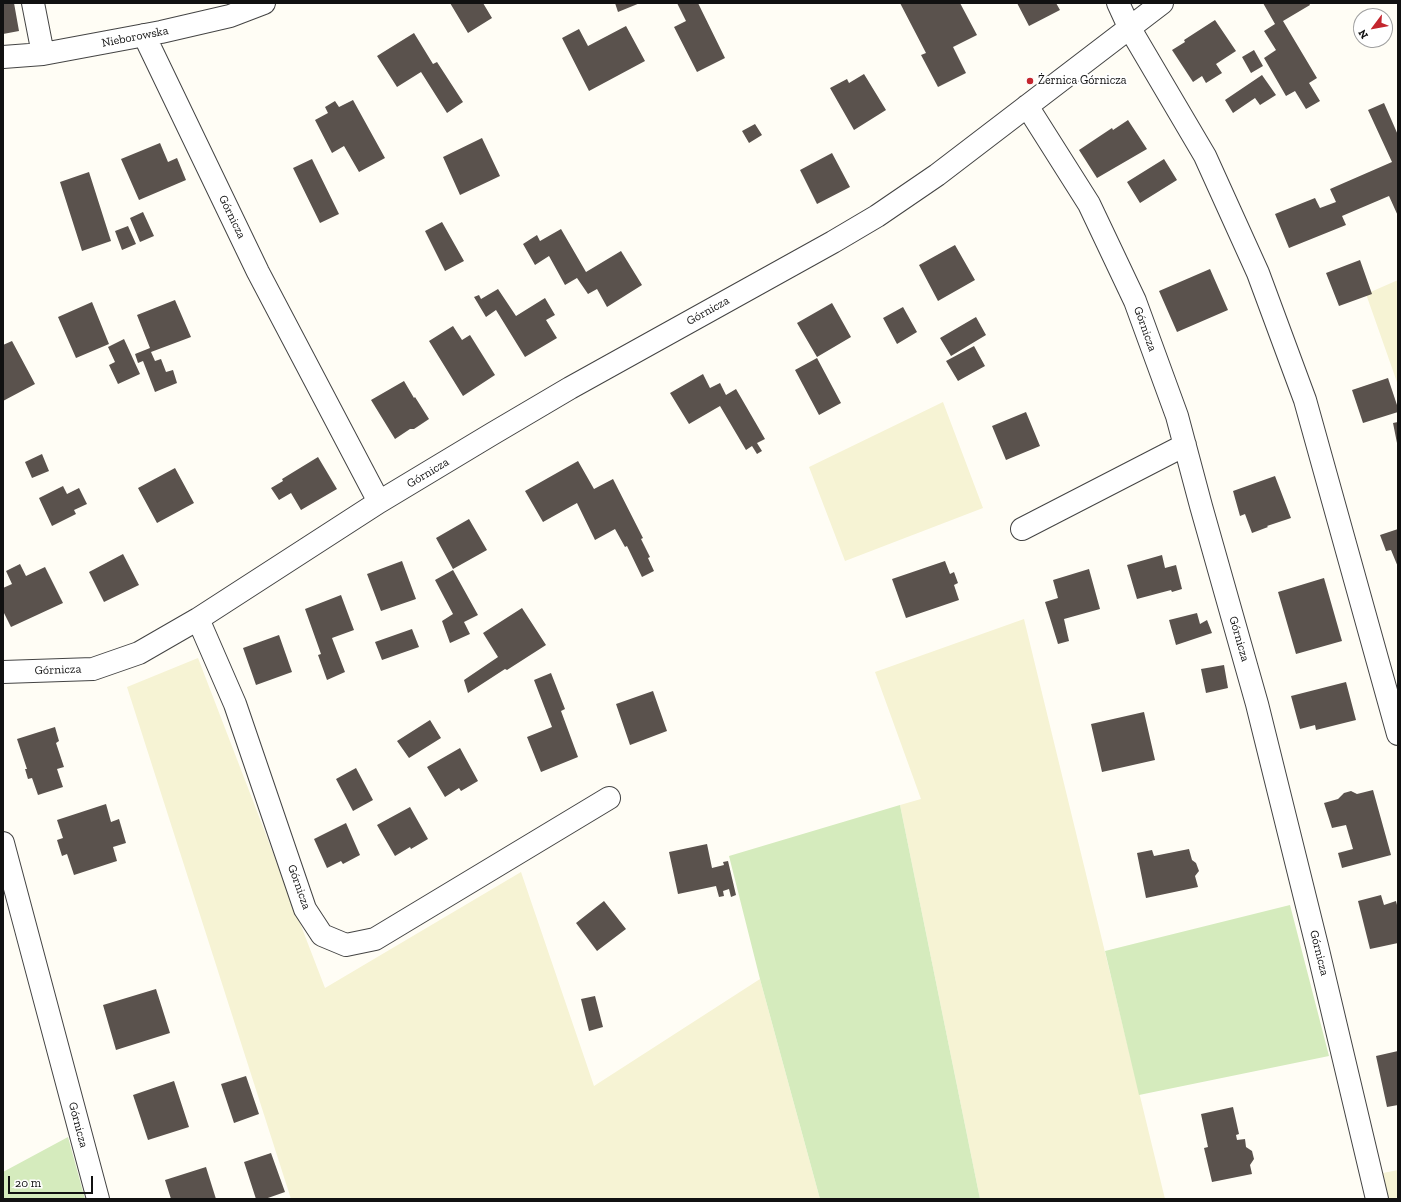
<!DOCTYPE html>
<html>
<head>
<meta charset="utf-8">
<style>
	body { margin:0 }
	#map { position:relative; width:1401px; height:1202px; overflow:hidden; background:#fffdf5; font-family:"Zilla Slab",serif }
	canvas { display:block }
	.frame { position:absolute; inset:0; border:4px solid #111; pointer-events:none }
	.north { position:absolute; left:1353px; top:8px; width:40px; height:40px; box-sizing:border-box; background:#fff; border:1px solid #a0a0a0; border-radius:50%; rotate:238deg; font-size:11px; font-weight:700; line-height:16px; text-align:center; color:#111 }
	.north::after { content:''; display:block; margin:auto; width:14px; height:18px; background:#c4262e; clip-path:polygon(50% 0,100% 100%,50% 72%,0 100%) }
	.scale { position:absolute; left:8px; top:1176px; width:85px; height:18px; box-sizing:border-box; border:2px solid #111; border-top:0; padding-left:5px; font-size:12px; line-height:14px; white-space:nowrap; color:#111; -webkit-text-stroke:3px #fff; paint-order:stroke }
</style>
</head>
<body>
<div id="map">
<canvas width="1401" height="1202"></canvas>
<div class="frame"></div>
<div class="north">N</div>
<div class="scale">20 m</div>
</div>
<script>
const context = document.querySelector('canvas').getContext('2d');
context.lineJoin = 'round';
function paint(path, color) {
  context.fillStyle = color;
  context.fill(path, 'evenodd');
}
function poly(rows) {
  const path = new Path2D();
  for (const r of rows) {
    path.moveTo(r[0], r[1]);
    for (let i = 2; i < r.length; i += 2) path.lineTo(r[i], r[i + 1]);
  }
  return path;
}
function stroke(path, color, width, dash) {
  context.strokeStyle = color;
  context.lineWidth = width;
  context.lineCap = dash ? 'butt' : 'round';
  context.setLineDash(dash || []);
  context.stroke(path);
}
function write(font, color, halo, rows, align = 'center') {
  context.font = font + ' "Zilla Slab",serif';
  context.lineWidth = 4;
  context.setLineDash([]);
  context.textBaseline = 'middle';
  context.strokeStyle = halo;
  context.fillStyle = color;
  for (const [text, x, y, turn = 0] of rows) {
    context.save();
    context.translate(x, y);
    context.rotate((+turn || 0) * Math.PI / 180);
    context.textAlign = isNaN(turn) ? turn : align;
    if (halo) context.strokeText(text, 0, 0);
    context.fillText(text, 0, 0);
    context.restore();
  }
}
const farmland = poly([
	[1398,280,1398,385,1366,294],
	[943,402,983,508,845,561,809,467],
	[1024,619,1165,1199,980,1199,900,805,921,799,875,672],
	[198,658,325,988,521,872,594,1086,760,979,820,1199,291,1199,127,687],
	[1398,1170,1398,1199,1387,1199,1383,1173]
]);
const green = poly([
	[900,805,980,1199,820,1199,760,979,729,856],
	[1290,905,1329,1056,1139,1095,1105,951],
	[68,1137,85,1199,3,1199,3,1172]
]);
const building = poly([
	[3,3,14,3,19,31,3,34],
	[450,3,483,3,492,18,468,33],
	[615,3,640,3,618,12],
	[677,3,698,3,725,58,697,72,674,27,686,21],
	[900,3,960,3,977,35,953,47,966,73,938,87,921,55,926,53],
	[1017,3,1056,3,1060,10,1029,26],
	[1263,3,1309,3,1310,5,1283,21,1317,78,1309,83,1320,101,1306,109,1295,91,1286,96,1264,58,1276,50,1264,31,1275,24],
	[1215,20,1236,51,1216,64,1222,73,1206,83,1202,76,1193,82,1172,50,1185,42,1184,40],
	[626,26,645,61,589,91,562,38,579,29,588,46],
	[414,33,433,64,437,62,463,102,447,113,421,72,397,87,377,56],
	[1254,50,1263,66,1251,73,1242,57],
	[864,74,886,110,854,130,830,88,847,79,849,83],
	[1262,75,1276,95,1260,105,1255,98,1233,113,1225,100],
	[353,100,385,158,359,172,344,146,332,153,315,120,328,113,325,107,335,101,339,107],
	[1384,103,1398,135,1398,216,1389,196,1342,216,1346,225,1289,248,1275,214,1315,198,1320,208,1336,202,1330,189,1392,162,1368,110],
	[1128,120,1147,149,1097,178,1079,150,1112,128,1113,130],
	[755,124,762,135,749,143,742,131],
	[482,138,500,176,460,195,443,157],
	[160,143,168,162,177,158,186,180,139,200,121,159],
	[832,153,850,187,817,204,800,170],
	[312,159,339,214,320,223,293,168],
	[1164,159,1177,180,1140,203,1127,182],
	[89,172,111,241,82,251,60,182],
	[143,212,154,236,140,242,130,218],
	[442,222,464,261,445,271,425,231],
	[128,226,136,244,122,250,115,231],
	[561,229,586,272,621,251,642,285,607,307,597,289,588,294,577,278,565,285,549,256,535,265,523,244,537,235,540,241],
	[955,245,975,280,938,301,919,265],
	[1360,260,1372,294,1339,306,1326,273],
	[1210,269,1228,310,1177,332,1159,291],
	[498,289,516,316,545,298,555,315,546,320,557,338,525,357,496,310,486,317,474,297,479,295,481,299],
	[175,300,191,337,151,352,155,361,161,359,166,372,173,370,177,383,155,392,143,361,138,363,135,354,150,348,137,315],
	[92,302,109,344,76,358,58,317],
	[832,303,851,337,817,357,797,323],
	[903,307,917,332,897,344,883,318],
	[976,317,986,335,951,356,940,338],
	[453,326,462,340,470,335,495,375,463,396,429,341],
	[124,339,140,374,118,384,109,365,115,362,108,347],
	[12,341,35,384,3,401,3,345],
	[974,346,985,366,958,381,946,361],
	[817,358,841,403,819,415,795,370],
	[703,374,710,388,720,383,726,395,736,389,765,439,757,443,762,451,757,454,752,446,746,450,720,406,689,424,670,393],
	[1388,378,1398,408,1398,412,1363,423,1352,390],
	[404,381,414,398,415,397,429,419,414,429,410,429,395,439,371,400],
	[1026,412,1040,446,1006,460,992,426],
	[1398,422,1398,442,1397,443,1393,423],
	[42,454,49,471,32,478,25,462],
	[318,457,337,489,301,510,291,493,279,500,271,488,283,481,282,479],
	[578,461,594,489,613,479,643,538,641,539,650,557,648,558,654,571,642,577,627,546,625,547,615,529,595,540,577,503,543,522,525,491],
	[175,468,194,503,157,523,138,488],
	[1275,476,1291,518,1267,526,1268,527,1252,533,1245,514,1240,516,1233,491],
	[63,486,67,494,79,488,87,504,74,510,76,514,52,526,39,498],
	[469,519,487,550,453,569,436,538],
	[1398,529,1398,567,1391,550,1386,551,1380,535],
	[123,554,139,585,104,602,89,572],
	[1162,555,1165,568,1176,565,1182,589,1172,592,1171,590,1137,599,1127,565],
	[402,561,416,599,381,611,367,574],
	[945,561,950,574,954,572,958,583,954,585,959,600,906,618,892,579],
	[20,564,26,576,45,567,63,603,11,627,3,611,3,588,12,584,6,571],
	[1089,569,1100,609,1064,619,1069,641,1058,644,1045,602,1058,598,1053,580],
	[453,570,478,615,464,622,470,634,450,643,442,621,453,614,435,580],
	[1324,578,1342,641,1296,654,1278,592],
	[341,595,354,630,332,638,345,672,327,680,318,655,321,654,305,609],
	[522,608,546,645,507,670,505,669,468,693,464,680,498,657,483,633],
	[1197,613,1200,624,1207,620,1212,633,1176,645,1169,620],
	[412,629,419,647,382,660,375,642],
	[279,635,292,672,256,685,243,648],
	[1224,665,1228,688,1206,693,1201,669],
	[551,673,565,709,561,711,578,757,541,772,527,737,552,727,534,680],
	[1346,682,1356,720,1316,730,1315,725,1300,729,1291,696],
	[653,691,667,731,630,745,616,704],
	[1144,712,1155,760,1102,772,1091,724],
	[430,720,441,738,409,758,397,741],
	[55,727,59,741,56,743,64,767,57,769,63,787,38,795,32,778,28,779,25,769,27,769,17,739],
	[460,748,478,781,461,791,459,788,445,797,427,767],
	[356,768,373,800,353,811,336,779],
	[1373,790,1391,855,1342,868,1338,853,1353,849,1346,825,1332,828,1324,803,1338,799,1344,793,1351,791,1357,794],
	[106,804,111,822,119,819,126,843,113,847,117,861,74,875,67,854,62,856,57,840,63,838,57,820],
	[410,807,428,839,411,849,410,847,395,856,377,825],
	[346,823,360,855,343,864,341,861,327,868,314,839],
	[707,844,712,868,724,865,723,862,728,861,736,895,731,897,729,889,723,891,724,896,719,897,716,886,678,894,669,852],
	[1189,849,1192,860,1196,863,1199,871,1195,876,1198,887,1146,898,1137,853,1152,850,1154,856],
	[1381,895,1384,905,1396,901,1398,909,1398,943,1370,949,1358,901],
	[604,901,626,929,597,951,576,923],
	[156,989,170,1033,116,1050,103,1005],
	[595,996,603,1027,589,1031,581,999],
	[1398,1051,1398,1105,1387,1107,1376,1056],
	[246,1076,259,1114,234,1123,221,1084],
	[174,1081,189,1127,148,1140,133,1095],
	[1233,1107,1239,1134,1236,1135,1237,1140,1245,1139,1246,1147,1252,1151,1254,1159,1250,1165,1252,1174,1212,1182,1204,1148,1208,1147,1201,1114],
	[271,1153,285,1192,265,1199,256,1199,244,1162],
	[206,1167,216,1199,171,1199,165,1180]
]);
const minor = poly([
	[33,3,43,54],
	[1118,3,1129,27,1205,156,1258,273,1305,400,1398,734],
	[144,35,258,272,379,502],
	[3,57,43,54,161,32,230,16,264,3],
	[1027,106,1089,204,1135,301,1177,416,1201,506,1257,704,1317,946,1377,1199],
	[1022,529,1185,445],
	[198,619,235,704,305,909,322,935,346,945,375,939,609,798],
	[3,672,93,669,139,653,198,619,379,502,492,434,570,388,833,242,877,216,937,175,1162,3],
	[3,843,98,1199]
]);
const markers = [
	[1030,81,4,"#c4262e"]
];
const streetNames = [
	["Nieborowska",135,37,-11],
	["Górnicza",232,217,64],
	["Górnicza",708,311,-29],
	["Górnicza",1145,329,70],
	["Górnicza",428,473,-31],
	["Górnicza",1239,639,74],
	["Górnicza",58,670,-2],
	["Górnicza",299,887,70],
	["Górnicza",1319,953,76],
	["Górnicza",78,1125,75]
];
const poiNames = [
	["Żernica Górnicza",1038,81]
];
paint(farmland, '#f6f3d4');
paint(green, '#d5ebbd');
paint(building, '#5a524d');
stroke(minor, '#444', 24);
stroke(minor, '#fff', 22);
for (const [x, y, r, color] of markers) {
  const dot = new Path2D();
  dot.arc(x, y, r, 0, 2 * Math.PI);
  context.fillStyle = color;
  context.fill(dot);
  stroke(dot, '#fff', 1.5);
}
write('12px', '#111', '#fff', streetNames);
write('12px', '#111', '#fff', poiNames, 'left');
</script>
</body>
</html>
